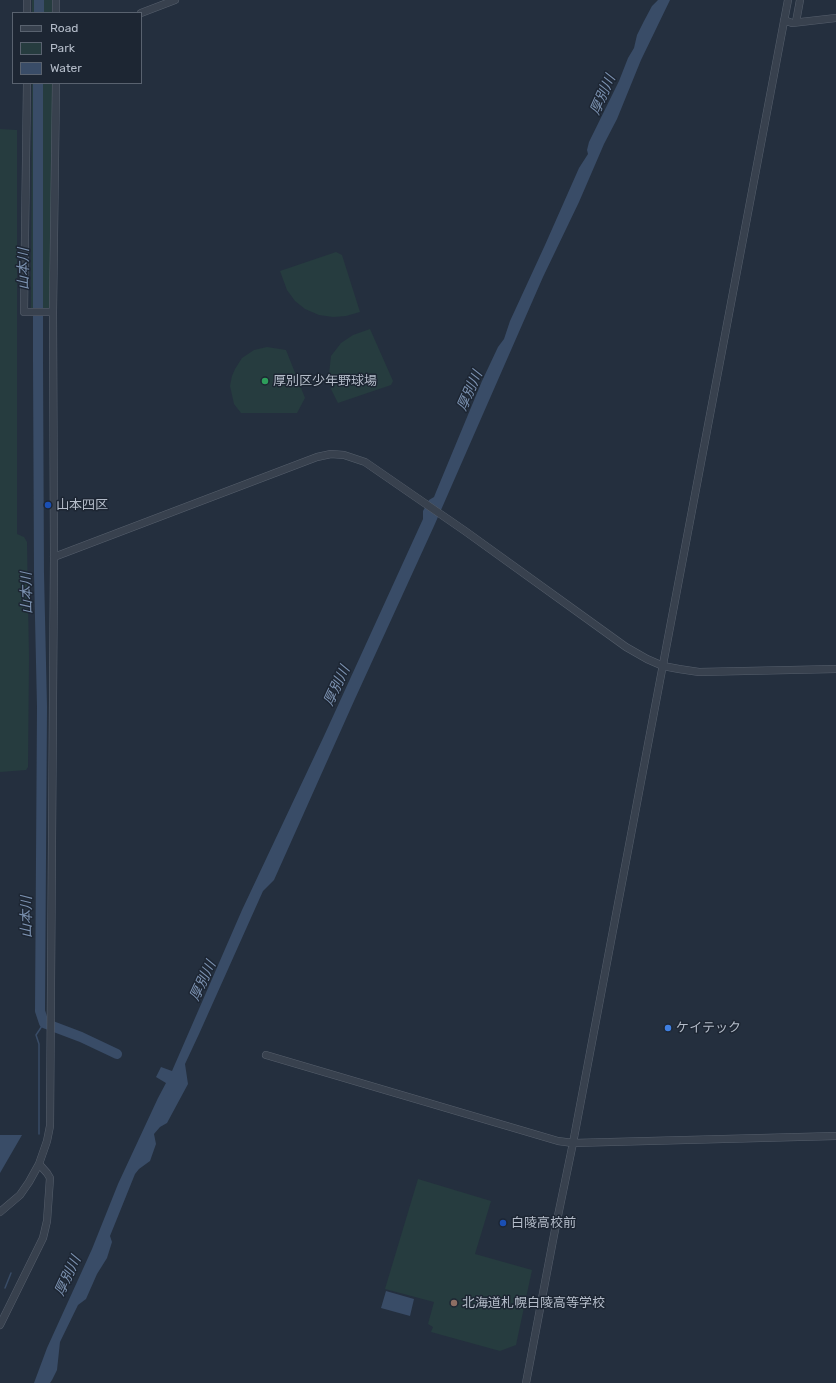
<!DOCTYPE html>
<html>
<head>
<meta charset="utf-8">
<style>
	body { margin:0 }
	#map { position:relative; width:836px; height:1383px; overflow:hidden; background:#242f3e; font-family:Rubik,sans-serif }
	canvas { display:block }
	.legend { position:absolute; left:12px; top:12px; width:130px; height:72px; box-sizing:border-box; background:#1d2633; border:1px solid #59626f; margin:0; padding:5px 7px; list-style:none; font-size:12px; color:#b4bcc9 }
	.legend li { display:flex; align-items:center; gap:8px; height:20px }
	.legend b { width:20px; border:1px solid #59626f }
</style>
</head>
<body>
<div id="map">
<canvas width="836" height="1383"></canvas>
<ul class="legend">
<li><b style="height:5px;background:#38414e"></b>Road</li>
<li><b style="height:11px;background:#263c3f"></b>Park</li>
<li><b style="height:11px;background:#394c67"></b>Water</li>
</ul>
</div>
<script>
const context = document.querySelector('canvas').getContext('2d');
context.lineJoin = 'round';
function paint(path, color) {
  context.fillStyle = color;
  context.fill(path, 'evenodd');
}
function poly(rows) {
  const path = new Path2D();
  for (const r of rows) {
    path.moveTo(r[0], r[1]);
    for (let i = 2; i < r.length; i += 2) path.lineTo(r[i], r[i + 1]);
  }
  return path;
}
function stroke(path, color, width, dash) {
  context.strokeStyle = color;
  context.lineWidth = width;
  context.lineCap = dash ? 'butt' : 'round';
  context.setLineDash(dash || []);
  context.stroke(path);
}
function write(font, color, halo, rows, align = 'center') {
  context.font = font + ' Rubik,"Noto Sans JP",sans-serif';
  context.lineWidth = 3;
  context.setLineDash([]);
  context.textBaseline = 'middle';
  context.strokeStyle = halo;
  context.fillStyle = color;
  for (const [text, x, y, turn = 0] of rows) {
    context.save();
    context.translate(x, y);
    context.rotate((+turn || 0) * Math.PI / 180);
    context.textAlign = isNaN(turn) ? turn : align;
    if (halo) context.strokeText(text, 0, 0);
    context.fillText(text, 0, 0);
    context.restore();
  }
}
const green = poly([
	[32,0,53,0,53,13,32,13],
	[32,83,53,83,54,309,31,308],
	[0,129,17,130,17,534,24,537,27,542,29,657,28,767,26,770,0,772],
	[336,252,342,255,360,312,346,316,333,317,319,315,305,309,295,301,287,290,280,271],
	[370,329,393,381,391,385,338,403,331,389,329,374,331,356,341,343,353,335],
	[267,347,286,350,305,398,297,413,241,413,234,404,230,386,232,376,235,369,242,358,254,350],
	[418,1179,491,1201,475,1254,532,1270,516,1345,500,1351,431,1332,433,1327,428,1324,434,1302,385,1289]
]);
const water = poly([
	[658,0,670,0,641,60,617,119,604,144,579,202,543,277,434,526,354,701,274,880,263,891,199,1034,185,1064,188,1084,167,1123,160,1127,154,1134,156,1144,150,1161,139,1169,135,1174,110,1236,112,1242,107,1258,97,1274,86,1299,78,1305,60,1342,57,1370,52,1380,50,1383,34,1383,47,1348,92,1249,118,1184,158,1098,166,1083,156,1077,161,1067,172,1071,242,910,324,736,423,519,423,511,429,500,434,497,436,492,482,381,498,347,504,339,510,321,545,245,579,168,588,154,587,150,589,142,619,81,628,58,634,48,637,35,644,21,652,6],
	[0,1135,22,1135,0,1173],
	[386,1291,414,1299,410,1316,381,1308]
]);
const stream = poly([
	[39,1134,39,1044,36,1035,44,1023],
	[5,1288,11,1273]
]);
const river = poly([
	[39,13,39,0],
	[38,83,38,361,39,573,42,707,40,1011,44,1023,81,1037,117,1054]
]);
const minor = poly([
	[27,0,27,13],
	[56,0,56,13],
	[141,13,175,0],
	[784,20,792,23,836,18],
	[796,22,800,0],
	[27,83,24,312,53,312],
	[54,557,317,457,331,454,344,455,365,462,465,531,626,647,647,659,663,666,679,669,699,672,836,669],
	[266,1055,558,1141,573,1143,836,1136],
	[0,1212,20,1195,29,1182,39,1164,47,1141,50,1126,54,557,53,312,56,83],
	[0,1325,43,1238,47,1221,50,1178,47,1173,39,1164],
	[526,1383,554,1235,573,1143,788,0]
]);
const markers = [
	[265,381,4,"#2e9e5b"],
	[48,505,4,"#1a4fb4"],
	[668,1028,4,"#3f7fe0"],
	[503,1223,4,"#1a4fb4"],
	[454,1303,4,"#8d6e63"]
];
const poiNames = [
	["厚別区少年野球場",273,381],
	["山本四区",56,505],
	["ケイテック",676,1028],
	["白陵高校前",511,1223],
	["北海道札幌白陵高等学校",462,1303]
];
const waterNames = [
	["厚別川",603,95,-66],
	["山本川",24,269,-90],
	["厚別川",470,391,-66],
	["山本川",27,593,-91],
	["厚別川",337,686,-65],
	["山本川",27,917,-90],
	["厚別川",203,981,-65],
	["厚別川",68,1276,-65]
];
paint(green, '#263c3f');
paint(water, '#394c67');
stroke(stream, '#394c67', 1.5);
stroke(river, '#394c67', 10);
stroke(minor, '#565f6c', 8);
stroke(minor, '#38414e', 7);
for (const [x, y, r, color] of markers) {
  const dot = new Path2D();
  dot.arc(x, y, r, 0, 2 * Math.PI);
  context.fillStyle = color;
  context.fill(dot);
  stroke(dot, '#1d2633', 1.5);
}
write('13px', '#b4bcc9', '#1d2633', poiNames, 'left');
write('italic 14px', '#7c92b1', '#1d2633', waterNames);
</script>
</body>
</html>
